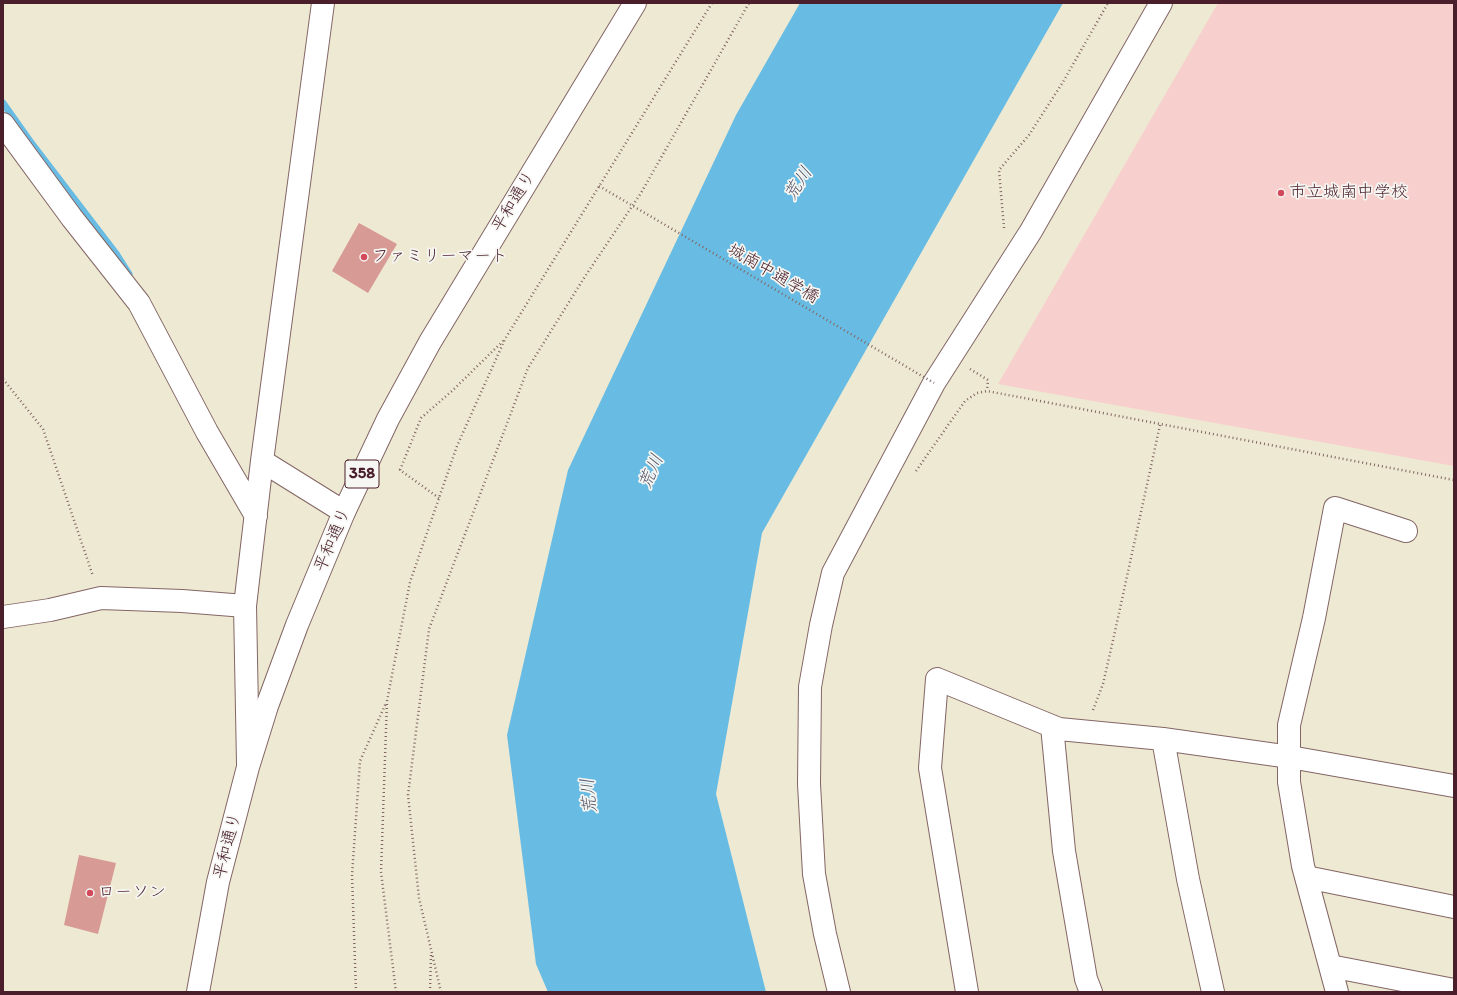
<!DOCTYPE html>
<html>
<head>
<meta charset="utf-8">
<style>
	body { margin:0 }
	#map { position:relative; width:1457px; height:995px; overflow:hidden; background:#eee9d2; font-family:Itim,sans-serif }
	canvas { display:block }
	.frame { position:absolute; inset:0; border:4px solid #4a1f2b; pointer-events:none }
</style>
</head>
<body>
<div id="map">
<canvas width="1457" height="995"></canvas>
<div class="frame"></div>
</div>
<script>
const context = document.querySelector('canvas').getContext('2d');
context.lineJoin = 'round';
function paint(path, color) {
  context.fillStyle = color;
  context.fill(path, 'evenodd');
}
function poly(rows) {
  const path = new Path2D();
  for (const r of rows) {
    path.moveTo(r[0], r[1]);
    for (let i = 2; i < r.length; i += 2) path.lineTo(r[i], r[i + 1]);
  }
  return path;
}
function stroke(path, color, width, dash) {
  context.strokeStyle = color;
  context.lineWidth = width;
  context.lineCap = dash ? 'butt' : 'round';
  context.setLineDash(dash || []);
  context.stroke(path);
}
function write(font, color, halo, rows, align = 'center') {
  context.font = font + ' Itim,"Klee One",sans-serif';
  context.lineWidth = 3.5;
  context.setLineDash([]);
  context.textBaseline = 'middle';
  context.strokeStyle = halo;
  context.fillStyle = color;
  for (const [text, x, y, turn = 0] of rows) {
    context.save();
    context.translate(x, y);
    context.rotate((+turn || 0) * Math.PI / 180);
    context.textAlign = isNaN(turn) ? turn : align;
    if (halo) context.strokeText(text, 0, 0);
    context.fillText(text, 0, 0);
    context.restore();
  }
}
const built = poly([
	[1218,3,1454,3,1454,466,998,384]
]);
const water = poly([
	[800,3,1063,3,762,533,716,794,766,992,548,992,536,964,507,735,568,470,736,115]
]);
const stream = poly([
	[3,103,32,144,117,255,129,274]
]);
const building = poly([
	[359,223,397,244,368,293,332,271],
	[79,855,116,863,98,934,64,925]
]);
const path = poly([
	[1004,228,999,170,1029,135,1063,82,1108,3],
	[970,369,988,380,987,391],
	[3,379,43,429,93,576],
	[916,471,965,401,977,393,987,391,1454,480],
	[439,498,400,470,421,418,452,391,503,341],
	[1093,710,1103,684,1114,636,1160,425],
	[356,992,352,875,360,761,386,703],
	[396,992,381,872,387,701,410,582,457,446,505,339,712,3],
	[430,992,431,955],
	[441,992,419,898,408,795,429,629,528,368,584,278,641,193,749,3]
]);
const minor = poly([
	[3,124,72,218,139,303,207,432,256,516],
	[262,461,344,512],
	[3,617,50,610,101,598,182,601,245,606],
	[1052,726,1064,851,1086,979,1091,992],
	[1163,739,1188,879,1213,992],
	[248,764,245,606,262,461,323,3],
	[1306,877,1454,907],
	[1330,966,1454,990],
	[839,992,825,934,814,874,809,784,810,687,821,625,833,573,934,383,1031,231,1161,3],
	[967,992,930,768,937,679,1059,729,1163,739,1290,757,1454,786],
	[1337,992,1303,866,1289,782,1289,725,1314,618,1335,508,1406,531]
]);
const highway = poly([
	[198,992,218,882,248,767,267,706,297,625,344,512,388,419,430,342,635,3]
]);
const pathBridge = poly([
	[599,186,934,383]
]);
const markers = [
	[1281,193,4,"#d1495b"],
	[364,257,4,"#d1495b"],
	[90,893,4,"#d1495b"]
];
const shields = [
	[362,474,34]
];
const shieldNames = [
	["358",362,474]
];
const poiNames = [
	["市立城南中学校",1289,193],
	["ファミリーマート",372,257],
	["ローソン",98,893]
];
const streetNames = [
	["平和通り",514,202,-59],
	["城南中通学橋",773,274,30],
	["平和通り",333,540,-67],
	["平和通り",228,846,-76]
];
const waterNames = [
	["荒川",799,184,-57],
	["荒川",652,472,-66],
	["荒川",590,796,-96]
];
paint(built, '#f7d0cd');
paint(water, '#68bce4');
stroke(stream, '#68bce4', 7);
paint(building, '#d79a95');
stroke(minor, '#836665', 24);
stroke(highway, '#836665', 24);
stroke(path, '#836665', 2.5, [1, 3]);
stroke(minor, '#fff', 22);
stroke(highway, '#fff', 22);
stroke(pathBridge, '#836665', 2.5, [1, 3]);
for (const [x, y, r, color] of markers) {
  const dot = new Path2D();
  dot.arc(x, y, r, 0, 2 * Math.PI);
  context.fillStyle = color;
  context.fill(dot);
  stroke(dot, '#f6f6f2', 1.5);
}
for (const [x, y, w] of shields) {
  const box = new Path2D();
  box.roundRect(x - w / 2, y - 14, w, 28, 3);
  context.fillStyle = '#f6f6f2';
  context.fill(box);
  stroke(box, '#4a1f2b', 1);
}
write('bold 16px', '#4a1f2b', null, shieldNames);
write('17px', '#4a1f2b', '#f6f6f2', poiNames, 'left');
write('17px', '#4a1f2b', '#f6f6f2', streetNames);
write('italic 18px', '#54566c', '#f6f6f2', waterNames);
</script>
</body>
</html>
